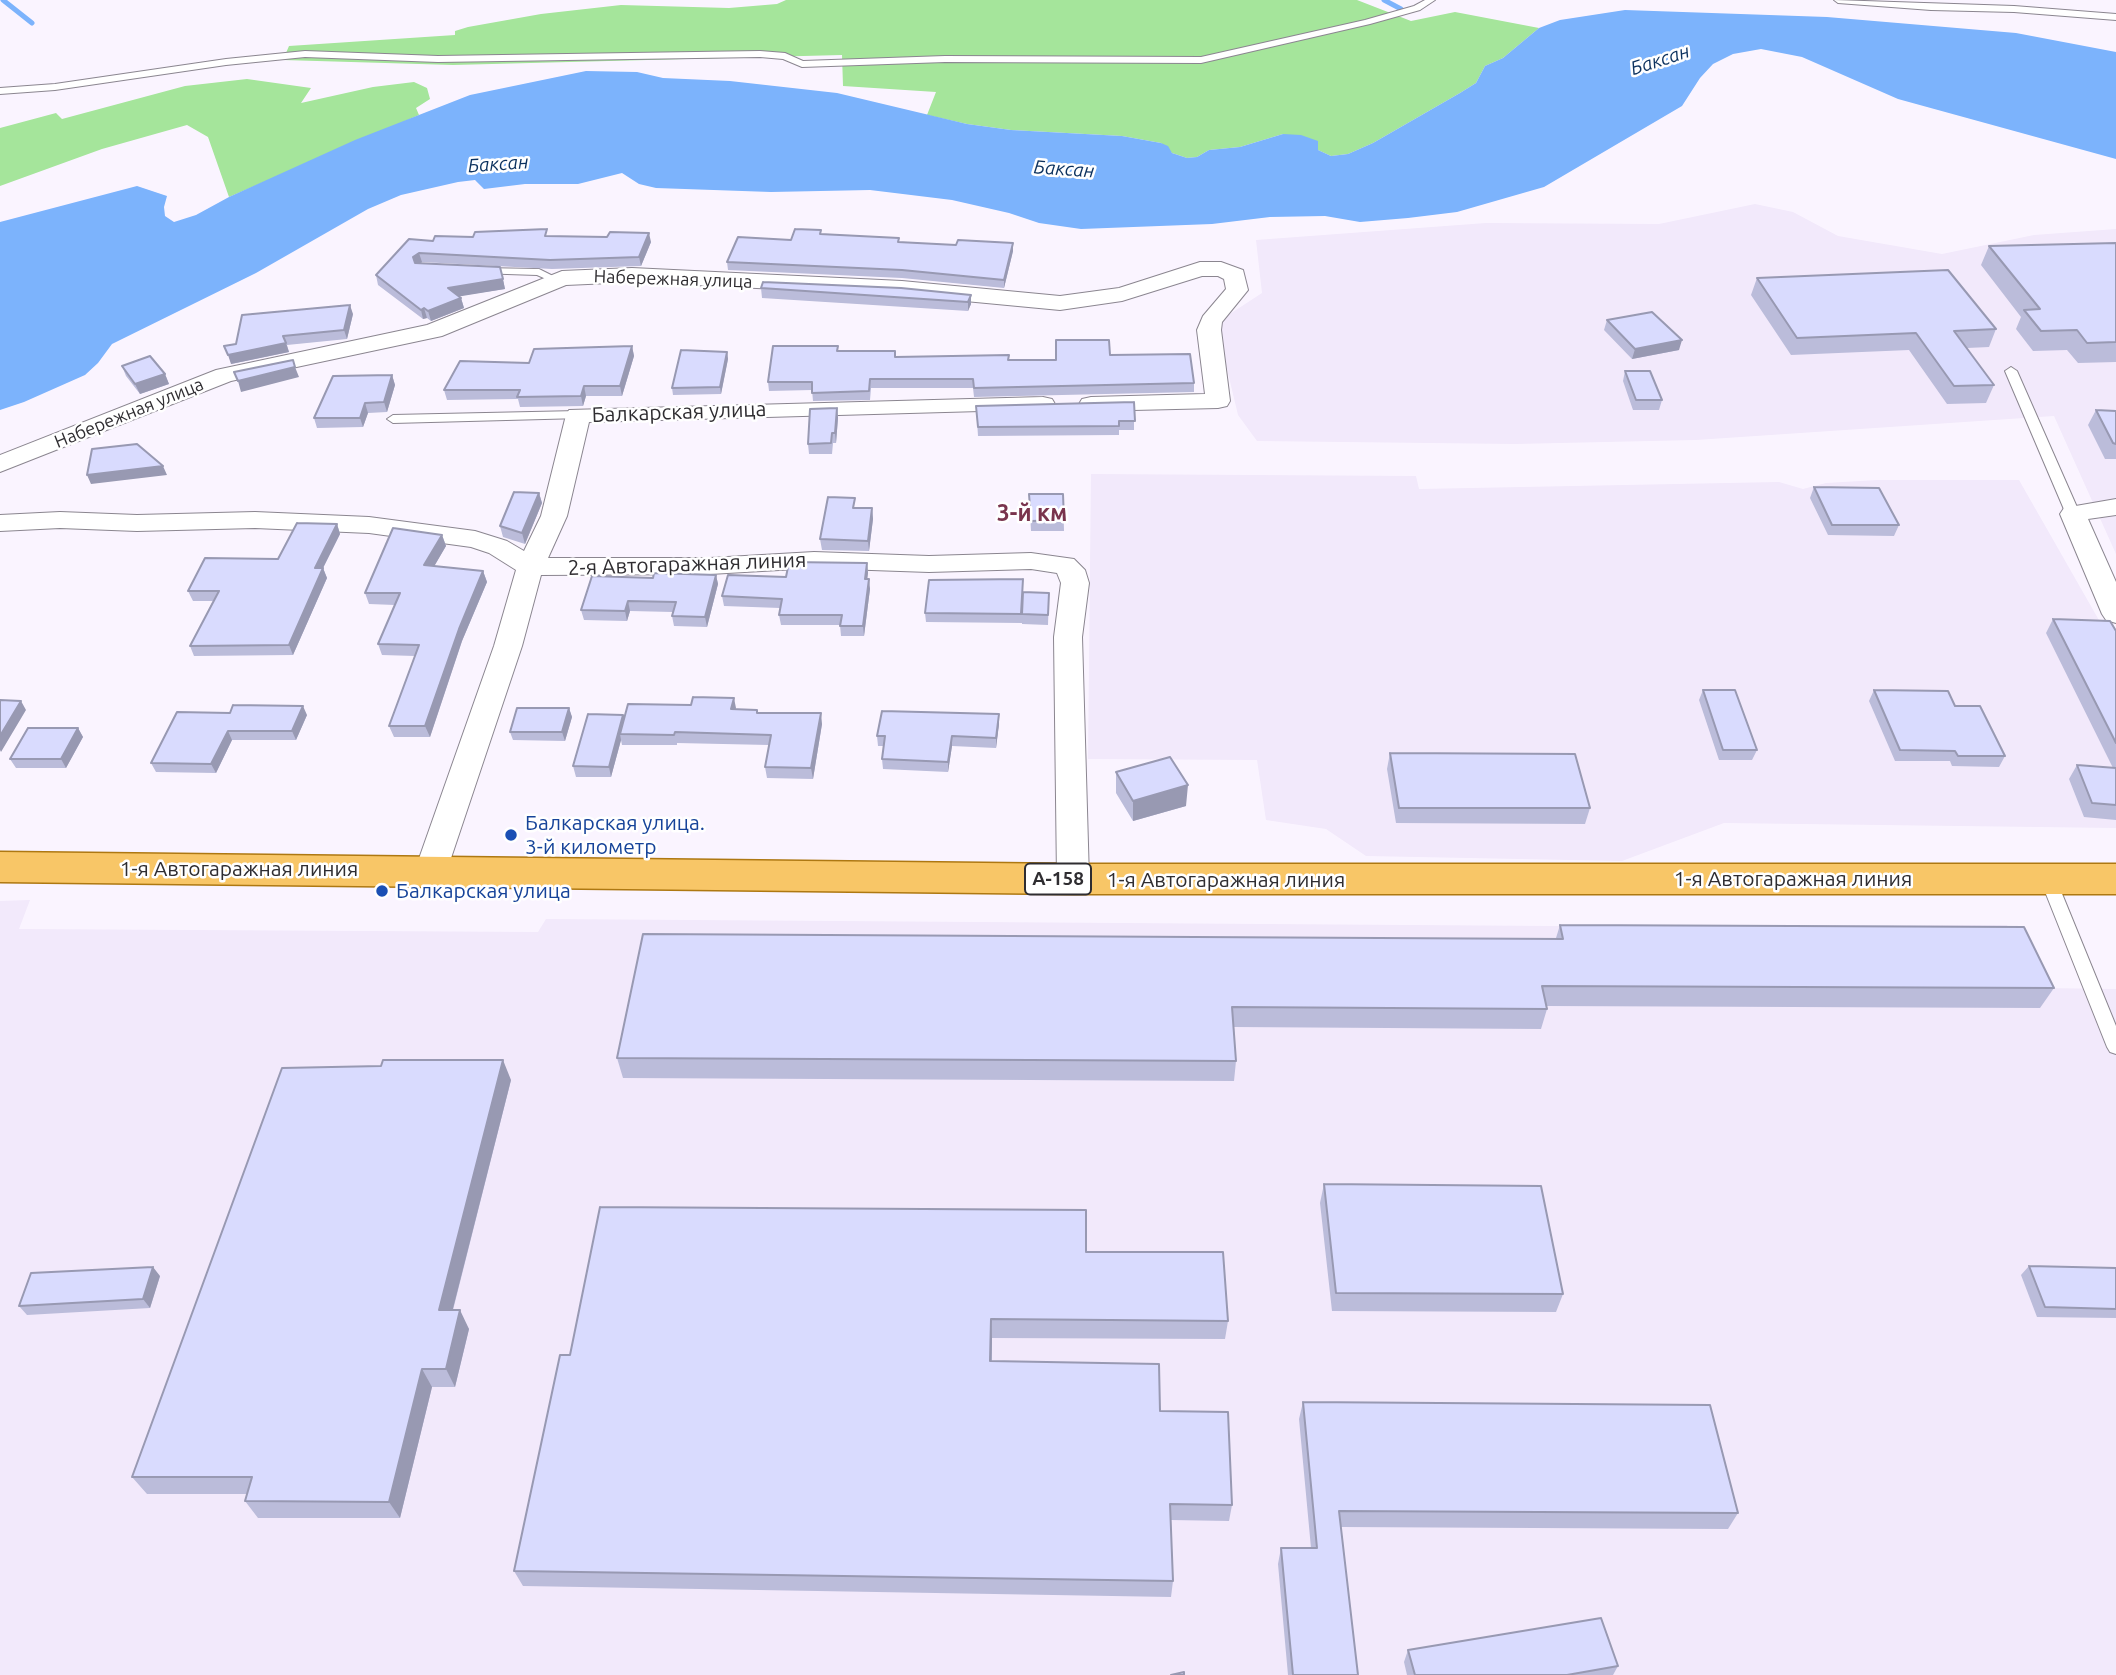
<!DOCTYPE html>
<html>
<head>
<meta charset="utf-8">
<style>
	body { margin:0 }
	canvas { display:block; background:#faf4ff }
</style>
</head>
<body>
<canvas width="2116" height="1675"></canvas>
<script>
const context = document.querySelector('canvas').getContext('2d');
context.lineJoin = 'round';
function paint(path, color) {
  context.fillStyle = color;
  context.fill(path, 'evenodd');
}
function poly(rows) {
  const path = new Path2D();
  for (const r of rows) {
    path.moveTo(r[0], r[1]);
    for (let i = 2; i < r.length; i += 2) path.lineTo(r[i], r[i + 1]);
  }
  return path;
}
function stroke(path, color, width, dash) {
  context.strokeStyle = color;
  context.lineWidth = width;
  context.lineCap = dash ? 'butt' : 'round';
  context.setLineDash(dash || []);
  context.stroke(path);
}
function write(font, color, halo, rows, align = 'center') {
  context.font = font + ' Ubuntu,sans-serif';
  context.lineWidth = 5;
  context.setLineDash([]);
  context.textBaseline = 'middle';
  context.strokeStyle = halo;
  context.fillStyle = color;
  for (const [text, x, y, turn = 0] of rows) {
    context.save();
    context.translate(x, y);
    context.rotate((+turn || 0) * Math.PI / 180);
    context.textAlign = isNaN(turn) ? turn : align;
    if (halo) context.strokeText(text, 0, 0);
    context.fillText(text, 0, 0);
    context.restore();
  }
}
const built = poly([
	[1755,204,1793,212,1838,236,1942,254,2034,235,2116,229,2116,554,2054,416,1696,440,1515,444,1257,441,1238,415,1216,323,1262,293,1256,240,1486,223,1659,224],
	[1091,474,1416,476,1419,489,1779,482,1803,489,1826,483,1877,480,2019,480,2116,650,2116,828,1724,823,1622,861,1366,856,1326,829,1266,820,1257,760,1088,759],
	[30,900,19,929,538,932,546,919,1553,926,2007,925,2042,988,2116,989,2116,1675,0,1675,0,901]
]);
const green = poly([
	[786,0,1357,0,1411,21,1455,12,1539,28,1503,58,1485,66,1476,83,1460,93,1373,143,1348,154,1331,156,1283,134,1240,147,1209,150,1197,157,1187,158,1172,153,1161,143,1122,136,1011,130,967,124,927,115,936,92,843,86,842,55,453,65,283,60,289,46,455,35,455,31,468,27,541,14,621,5,729,8,777,4],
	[247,79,311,88,301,103,373,87,414,82,427,88,430,99,416,108,419,115,229,197,208,137,187,125,102,149,0,186,0,128,56,113,62,119,185,86]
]);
const water = poly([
	[1625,10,1827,17,2016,33,2116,52,2116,159,1898,99,1802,57,1761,49,1733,54,1713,64,1700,78,1682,106,1544,187,1457,212,1408,218,1360,222,1325,216,1270,217,1212,224,1081,229,1039,223,1009,213,952,200,870,190,771,192,656,188,639,184,622,173,578,184,525,184,484,189,475,180,458,182,401,195,368,209,256,273,112,344,98,363,85,375,24,402,0,410,0,222,137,186,167,196,164,207,165,216,174,222,196,215,229,197,355,140,470,95,586,71,637,72,663,78,730,81,837,93,967,124,1011,130,1122,136,1161,143,1168,146,1172,153,1187,158,1197,157,1209,150,1240,147,1283,134,1301,135,1318,141,1318,150,1331,156,1348,154,1373,143,1460,93,1476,83,1485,66,1503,58,1539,28,1560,20]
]);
const stream = poly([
	[3,0,32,23],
	[1384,0,1401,9]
]);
const service = poly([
	[1425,0,1435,0,1420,10,1370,24,1201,63,945,62,802,67,783,59,760,57,438,62,305,57,226,65,55,90,0,94,0,88,55,84,226,59,305,51,438,56,760,51,785,53,803,61,945,56,1201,57,1365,20,1414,6,1425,0],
	[1834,0,2014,6,2116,14,2116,20,2014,12,1931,10,1838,3,1834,0],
	[481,268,539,269,561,280,555,283,537,275,477,273,477,269,481,268],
	[2011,367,2017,371,2080,514,2078,517,2068,517,2066,514,2005,371,2011,367],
	[578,411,582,412,582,418,393,423,387,419,393,415,578,411],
	[2048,873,2054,875,2056,879,2116,1026,2116,1054,2110,1052,2107,1047,2040,879,2042,875,2048,873]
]);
const minor = poly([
	[1200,262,1221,262,1243,270,1248,290,1222,322,1221,330,1230,401,1227,406,1218,408,1091,411,1082,409,1079,404,1082,399,1091,397,1205,394,1197,330,1203,316,1226,289,1224,279,1218,276,1202,276,1122,301,1060,310,902,295,632,282,566,285,442,336,231,381,0,472,0,455,216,370,427,325,562,271,632,268,902,281,1060,296,1119,288,1200,262],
	[1043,397,1052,399,1055,404,1052,409,589,422,567,516,548,558,710,558,814,552,929,556,1031,553,1074,559,1085,570,1089,583,1082,637,1089,879,1084,888,1073,891,1062,888,1057,879,1054,637,1061,583,1057,573,1031,569,929,572,814,568,710,574,541,575,522,646,447,870,442,878,431,882,420,878,415,870,494,646,516,570,489,553,471,547,369,533,255,528,137,531,60,528,0,531,0,515,60,512,137,515,255,512,369,517,475,531,507,541,524,551,541,516,566,415,569,410,1043,397],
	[2116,499,2116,515,2088,519,2116,582,2116,623,2106,620,2102,614,2060,514,2064,508,2116,499]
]);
const primary = poly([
	[0,852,1073,864,2116,864,2116,894,1073,894,0,882,0,852]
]);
const wall = poly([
	[821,234,899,238,899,242,956,245,1013,243,1013,251,1004,288,902,278,728,270,727,262,791,240],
	[548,236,651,242,641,266,552,269,422,262,420,264,500,267,505,289,458,296,461,298,464,308,431,321,427,318,423,319,378,285,376,275,433,241],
	[2116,243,2116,362,2078,363,2067,350,2033,351,2016,329,2021,317,1981,265,1989,246],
	[1757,278,1996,329,1989,347,1967,348,1994,385,1986,403,1947,404,1909,350,1791,355,1751,295],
	[761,288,971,295,971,304,968,311,762,298],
	[353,314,347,339,287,345,289,352,231,364,236,344],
	[1607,320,1679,350,1632,359,1604,330],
	[632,346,634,356,622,396,586,396,583,406,520,407,518,399,447,400,444,390,529,363],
	[838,351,896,357,1008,360,1056,360,1110,355,1194,383,1194,392,974,397,973,388,871,388,870,400,813,401,812,390,769,391,768,382],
	[727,352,728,359,721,394,673,395,672,388],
	[122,366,165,374,169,384,140,394,126,376],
	[1625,371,1662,400,1659,410,1633,410,1623,381],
	[392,375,395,385,387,412,368,413,363,427,317,428,314,418],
	[1134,402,1134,430,1119,430,1119,435,978,436,976,406],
	[837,408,838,418,836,443,833,443,832,454,809,454,808,444],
	[2096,410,2116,411,2116,459,2105,459,2088,425],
	[1814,487,1899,525,1894,536,1828,535,1810,498],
	[539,493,542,503,525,544,503,537,500,526],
	[1029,494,1063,494,1064,531,1031,531],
	[856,508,872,508,873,519,869,551,822,550,820,539],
	[337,524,340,534,323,568,327,578,293,655,194,656,190,646,213,601,193,601,188,591,278,559],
	[442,535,446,546,434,566,483,571,487,582,462,641,430,737,394,737,389,726,415,656,382,655,378,644,395,605,369,604,365,593],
	[867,563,868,573,867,579,870,589,864,636,841,636,840,625,781,625,779,615,780,608,724,606,722,596],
	[716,575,718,584,707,627,674,626,672,616,673,612,630,611,627,621,584,620,581,610,653,578],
	[1023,592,1049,593,1048,625,1022,624,1022,621,1022,623,926,622,925,613],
	[2053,619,2116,631,2116,820,2084,817,2069,779,2077,765,2113,768,2046,633],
	[1703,690,1757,750,1752,760,1719,760,1699,700],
	[1874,690,1955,706,2005,756,1999,767,1952,766,1950,761,1895,761,1869,701],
	[569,708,572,717,565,741,513,740,510,732],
	[735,709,822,724,813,779,767,778,765,767,769,745,677,743,677,745,622,745,621,740,611,777,576,777,573,766,624,719],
	[177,712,307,715,296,740,232,740,216,773,156,772,151,763],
	[999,714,999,724,996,748,952,746,948,772,883,769,882,759,884,746,878,746,877,736],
	[78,728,83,737,66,768,16,768,10,759],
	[1390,753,1590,808,1585,824,1396,823,1387,769],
	[1116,772,1186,806,1133,821,1116,793],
	[1560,925,2054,988,2040,1008,1547,1006,1547,1009,1541,1029,1234,1027,1236,1061,1234,1081,623,1078,617,1058,1556,938],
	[511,1080,453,1310,469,1329,455,1387,432,1387,400,1518,258,1518,245,1501,247,1494,147,1494,132,1477],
	[1324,1184,1563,1294,1556,1312,1332,1311,1320,1203],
	[1086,1252,1228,1321,1225,1339,992,1338,992,1361,1160,1411,1232,1505,1229,1521,1171,1520,1173,1581,1171,1597,523,1586,514,1571,570,1355],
	[2029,1266,2116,1268,2116,1318,2037,1317,2021,1275],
	[160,1276,150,1308,27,1315,19,1306],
	[1303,1402,1738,1513,1728,1529,1341,1527,1358,1675,1288,1675,1278,1564,1281,1548,1311,1548,1299,1419],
	[1408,1650,1618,1666,1613,1675,1407,1675,1404,1662]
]);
const shadedWall = poly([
	[649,233,651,242,641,266,639,257],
	[1013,243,1013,251,1004,288,1004,280],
	[419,253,422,262,415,266,413,257],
	[503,279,505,289,450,298,448,288],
	[971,295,971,304,968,311,968,302],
	[461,298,464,308,431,321,428,311],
	[350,305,353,314,347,339,344,330],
	[424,308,427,318,423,319,421,310],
	[1682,340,1679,350,1632,359,1635,349],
	[286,343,289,352,231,364,228,355],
	[632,346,634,356,622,396,620,386],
	[727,352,728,359,721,394,720,387],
	[295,367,299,377,241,392,238,381],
	[165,374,169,384,140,394,135,384],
	[392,375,395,385,387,412,384,402],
	[584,386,586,396,583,406,581,396],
	[365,403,368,413,363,427,360,418],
	[837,408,838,418,836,443,835,433],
	[163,466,167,475,91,484,87,475],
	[539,493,542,503,525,544,522,533],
	[872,508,873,519,869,551,868,541],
	[337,524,340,534,323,568,327,578,293,655,289,645,315,568],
	[442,535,446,546,428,577,424,565],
	[867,563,868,573,866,589,865,579],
	[483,571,487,582,462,641,430,737,425,726,459,629],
	[716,575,718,584,707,627,705,617],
	[869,579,870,589,864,636,863,626],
	[628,601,630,611,627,621,625,611],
	[734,698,736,708,733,719,731,709],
	[21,701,26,710,1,752,0,750,0,736],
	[303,706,307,715,296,740,292,731],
	[569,708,572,717,565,741,562,732],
	[821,713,822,724,813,779,811,768],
	[999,714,999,724,996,748,996,738],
	[623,715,625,725,620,734,621,740,611,777,609,767],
	[78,728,83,737,66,768,61,759],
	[228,731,232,740,216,773,211,764],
	[952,736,952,746,948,772,948,762],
	[1188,785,1186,806,1133,821,1133,801],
	[503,1060,511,1080,448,1328,439,1310],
	[153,1267,160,1276,150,1308,143,1299],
	[460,1310,469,1329,455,1387,446,1369],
	[991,1319,992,1338,991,1379,990,1361],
	[422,1369,432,1387,400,1518,389,1502]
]);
const building = poly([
	[547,229,545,236,607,237,610,232,649,233,639,257,550,260,419,253,413,257,415,263,500,267,503,279,448,288,461,298,428,311,424,308,421,310,376,275,409,239,433,241,435,236,473,237,475,232,547,229],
	[795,229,821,230,820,234,899,238,898,242,956,245,958,240,1013,243,1004,280,902,270,727,262,738,237,791,240,795,229],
	[2116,243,2116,342,2087,343,2077,330,2041,331,2024,310,2040,309,1989,246,2116,243],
	[1948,270,1996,329,1954,331,1994,385,1954,386,1916,333,1797,338,1757,278,1948,270],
	[763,282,901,288,971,295,968,302,761,288,763,282],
	[350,305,344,330,283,336,286,343,228,355,224,346,236,344,242,315,350,305],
	[1652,312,1682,340,1635,349,1607,320,1652,312],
	[1056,340,1109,340,1110,355,1190,354,1194,383,974,388,973,379,870,379,869,391,812,393,812,382,768,382,773,346,838,346,837,351,895,351,895,357,1009,355,1008,360,1056,360,1056,340],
	[632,346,620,386,584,386,581,396,517,397,520,390,444,390,460,361,529,363,534,349,632,346],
	[681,350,727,352,720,387,672,388,681,350],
	[150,356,165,374,135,384,122,366,150,356],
	[293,360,295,367,238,381,234,372,293,360],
	[1625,371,1650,371,1662,400,1636,400,1625,371],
	[392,375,384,402,365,403,360,418,314,418,333,376,392,375],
	[1134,402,1135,421,1119,421,1119,426,978,427,976,406,1134,402],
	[837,408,835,433,832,433,831,443,808,444,810,409,837,408],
	[2096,410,2116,411,2116,444,2113,443,2096,410],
	[137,444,163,466,87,475,92,449,137,444],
	[1814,487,1879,488,1899,525,1832,525,1814,487],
	[514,492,539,493,522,533,500,526,514,492],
	[1029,494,1063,494,1064,520,1031,521,1029,494],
	[828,497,855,498,853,508,872,508,868,541,820,539,828,497],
	[297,523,337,524,315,568,323,568,289,645,190,646,219,591,188,591,205,558,278,559,297,523],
	[393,528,442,535,424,565,483,571,459,629,425,726,389,726,419,645,378,644,400,593,365,593,393,528],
	[789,562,867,563,865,579,869,579,863,626,840,626,842,615,779,615,782,599,722,596,728,575,786,577,789,562],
	[654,573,716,575,705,617,672,616,676,602,628,601,625,611,581,610,592,576,653,578,654,573],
	[1023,579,1021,614,925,613,929,580,1023,579],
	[1023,592,1049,593,1048,615,1022,614,1023,592],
	[2053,619,2110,621,2116,631,2116,743,2053,619],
	[1703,690,1735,690,1757,750,1723,750,1703,690],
	[1874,690,1948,691,1955,706,1980,706,2005,756,1958,756,1955,751,1900,750,1874,690],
	[693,697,734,698,731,709,757,710,757,713,821,713,811,768,765,767,771,735,675,732,674,735,620,734,628,704,691,705,693,697],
	[0,700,21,701,0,736,0,700],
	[233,705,303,706,292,731,228,731,211,764,151,763,177,712,230,713,233,705],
	[517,708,569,708,562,732,510,732,517,708],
	[882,711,999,714,996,738,952,736,948,762,882,759,885,736,877,736,882,711],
	[588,714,623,715,609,767,573,766,588,714],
	[28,728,78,728,61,759,10,759,28,728],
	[1390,753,1575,754,1590,808,1399,808,1390,753],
	[1170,757,1188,785,1133,801,1116,772,1170,757],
	[2077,765,2116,768,2116,805,2092,803,2077,765],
	[1560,925,2024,927,2054,988,1542,986,1547,1009,1232,1007,1236,1061,617,1058,643,934,1563,939,1560,925],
	[383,1060,503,1060,439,1310,460,1310,446,1369,422,1369,389,1502,245,1501,252,1477,132,1477,282,1068,381,1066,383,1060],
	[1324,1184,1541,1186,1563,1294,1336,1293,1324,1184],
	[600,1207,1086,1210,1086,1252,1223,1252,1228,1321,991,1319,990,1361,1159,1364,1160,1411,1228,1412,1232,1505,1170,1504,1173,1581,514,1571,560,1355,570,1355,600,1207],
	[2029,1266,2116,1268,2116,1309,2045,1307,2029,1266],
	[153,1267,143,1299,19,1306,31,1273,153,1267],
	[1303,1402,1710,1405,1738,1513,1339,1511,1358,1675,1293,1675,1281,1548,1317,1548,1303,1402],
	[1601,1618,1618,1666,1567,1675,1415,1675,1408,1650,1601,1618],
	[1184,1672,1184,1675,1171,1675,1184,1672]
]);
const markers = [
	[511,835,7,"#1a4fb4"],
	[382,891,7,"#1a4fb4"]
];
const farStreetnames = [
	["Набережная улица",673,279,2],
	["Набережная улица",129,413,-22]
];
const farWaternames = [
	["Баксан",1660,60,-18],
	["Баксан",498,164,-4],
	["Баксан",1064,169,4]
];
const shields = [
	[1058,879,66]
];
const shieldNames = [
	["А-158",1058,879]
];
const streetNames = [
	["Балкарская улица",679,412,-2],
	["2-я Автогаражная линия",687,564,-2],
	["1-я Автогаражная линия",239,869],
	["1-я Автогаражная линия",1793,879],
	["1-я Автогаражная линия",1226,880]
];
const transitNames = [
	["Балкарская улица.",525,823],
	["3-й километр",525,847],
	["Балкарская улица",396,891]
];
const neighbourhoodNames = [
	["3-й км",1032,513]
];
paint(built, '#f2e9fb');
paint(green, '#a5e59b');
paint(water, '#7cb3fc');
stroke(stream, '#7cb3fc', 5);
stroke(service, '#8b8690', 2);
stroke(minor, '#8b8690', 2);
stroke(primary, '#ae7812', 3);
paint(service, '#fff');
paint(minor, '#fff');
paint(primary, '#f8c667');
paint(wall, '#bbbcda');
paint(shadedWall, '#9899b2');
paint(building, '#d9dbfe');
stroke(building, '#9899b2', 2);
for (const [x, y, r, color] of markers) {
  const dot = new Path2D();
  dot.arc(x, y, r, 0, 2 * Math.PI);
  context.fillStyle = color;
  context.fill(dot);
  stroke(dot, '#fff', 2.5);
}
write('18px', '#2f2d31', '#fff', farStreetnames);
write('italic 19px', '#0c325f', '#fff', farWaternames);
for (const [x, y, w] of shields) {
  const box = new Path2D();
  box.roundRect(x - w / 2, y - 15.5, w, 31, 5);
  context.fillStyle = '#fff';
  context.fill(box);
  stroke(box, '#2f2d31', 2);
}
write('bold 19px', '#2f2d31', null, shieldNames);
write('21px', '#2f2d31', '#fff', streetNames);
write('21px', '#164399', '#fff', transitNames, 'left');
write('bold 23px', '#79344d', '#fff', neighbourhoodNames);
</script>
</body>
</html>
